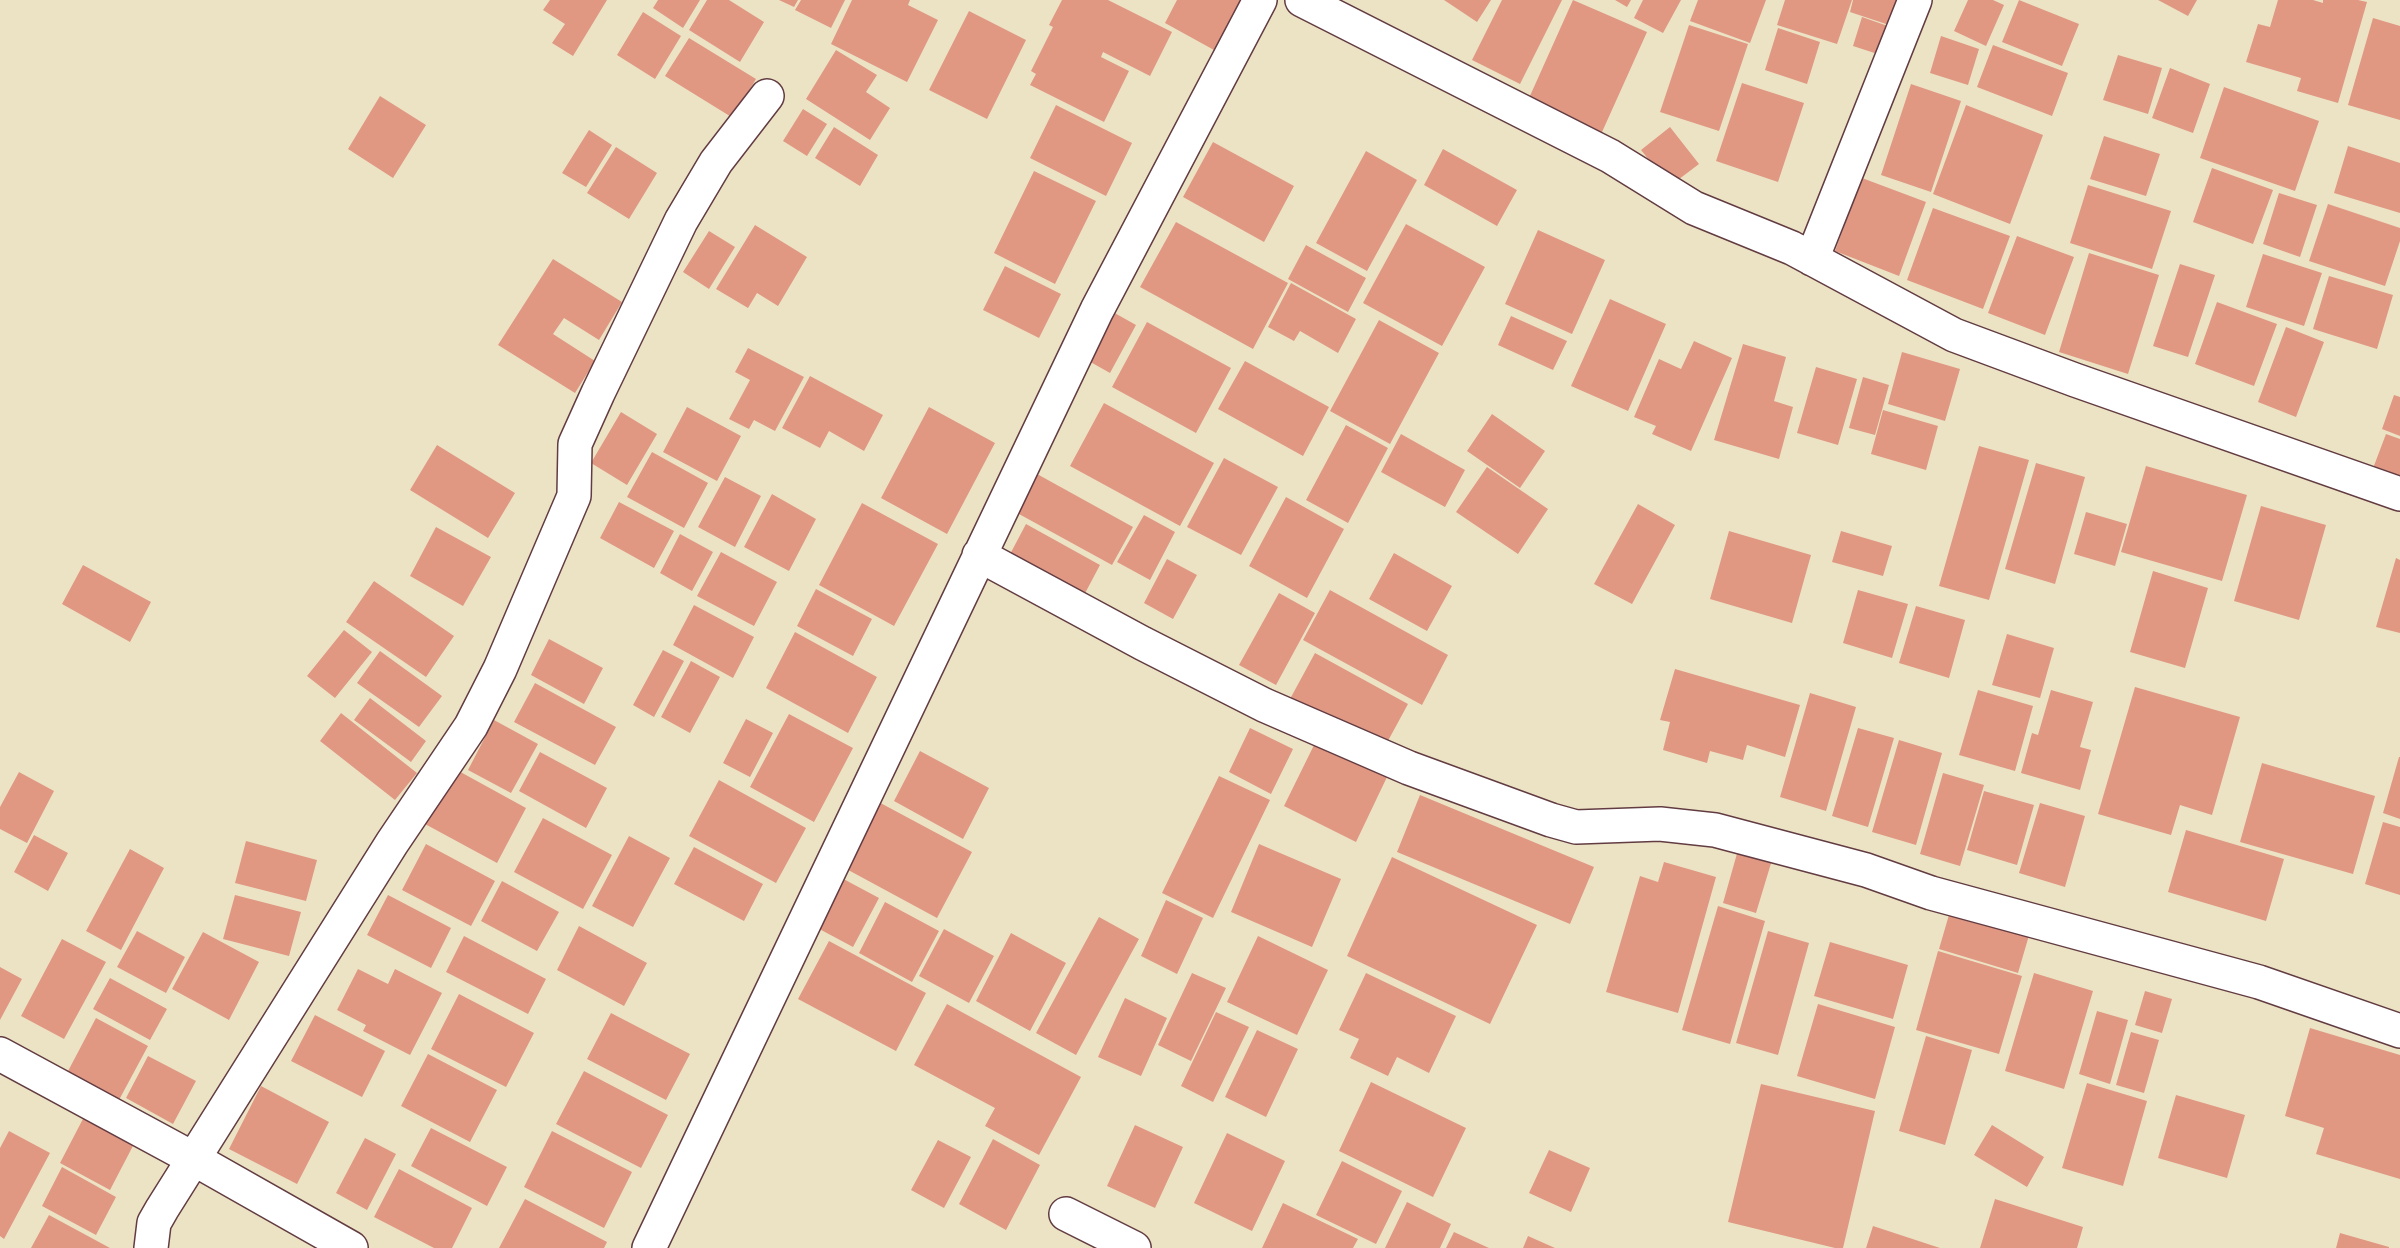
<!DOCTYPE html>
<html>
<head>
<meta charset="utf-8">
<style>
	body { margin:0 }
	canvas { display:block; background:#ece3c4 }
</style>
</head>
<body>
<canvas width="2400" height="1248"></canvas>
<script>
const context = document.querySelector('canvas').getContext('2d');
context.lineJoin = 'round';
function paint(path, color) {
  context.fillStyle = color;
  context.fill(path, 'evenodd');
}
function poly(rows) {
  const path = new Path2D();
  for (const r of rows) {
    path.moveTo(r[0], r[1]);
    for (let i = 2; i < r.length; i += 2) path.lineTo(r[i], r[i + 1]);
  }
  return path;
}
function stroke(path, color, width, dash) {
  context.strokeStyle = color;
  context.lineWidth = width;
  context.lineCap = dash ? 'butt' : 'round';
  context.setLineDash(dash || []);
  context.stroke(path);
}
const building = poly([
	[550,0,607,0,573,56,552,43,565,24,543,10],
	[658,0,700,0,683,28,653,8],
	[707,0,729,0,764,22,740,62,689,30],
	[779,0,798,0,794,7],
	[801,0,845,0,831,28,795,10],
	[852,0,910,0,908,5,938,20,907,82,831,44],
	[1062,0,1108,0,1172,32,1150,76,1103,52,1101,57,1129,71,1104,122,1030,85,1036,74,1031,71,1053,27,1049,25],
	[1177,0,1241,0,1214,50,1165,23],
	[1444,0,1491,0,1477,22],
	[1502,0,1562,0,1520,84,1472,60],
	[1573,0,1647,32,1598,141,1525,107],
	[1615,0,1631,0,1627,7],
	[1643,0,1681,0,1663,33,1634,18],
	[1698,0,1766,0,1750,43,1690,21],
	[1785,0,1852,0,1837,44,1777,25],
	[1853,0,1907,0,1898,28,1850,12],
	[1968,0,1993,0,2004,5,1986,46,1954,31],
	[2019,0,2079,24,2062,66,2002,42],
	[2158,0,2197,0,2188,16],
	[2278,0,2313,0,2323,3,2323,0,2358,0,2367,2,2338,103,2297,91,2301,78,2246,62,2258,24,2270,27],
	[969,11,1026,40,987,119,929,90],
	[643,12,681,36,655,79,617,55],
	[1862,17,1905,32,1896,60,1853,46],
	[2373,18,2400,26,2400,120,2348,105],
	[1689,25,1748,44,1719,131,1660,112],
	[1778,28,1820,42,1807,84,1765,70],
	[1941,36,1979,49,1968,85,1930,73],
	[689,38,756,79,733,118,665,76],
	[1993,45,2068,73,2052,116,1977,87],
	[836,50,877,75,866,92,890,108,870,140,806,99],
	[2118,55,2162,68,2148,114,2103,100],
	[2170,68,2210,84,2193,133,2152,118],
	[1742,83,1804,103,1778,182,1716,161],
	[1911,84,1961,101,1931,192,1881,175],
	[2224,87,2319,121,2295,191,2200,158],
	[380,96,426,125,393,178,348,149],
	[1056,105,1132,143,1106,196,1030,158],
	[1966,105,2043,135,2010,224,1933,194],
	[803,109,827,124,807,156,783,141],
	[834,127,878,155,860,186,815,158],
	[1670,127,1699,164,1670,186,1641,150],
	[589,130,612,145,586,187,562,173],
	[2104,136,2160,154,2146,196,2090,179],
	[1213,142,1294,186,1264,242,1183,197],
	[2348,146,2400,163,2400,213,2334,193],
	[616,147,657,173,629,219,587,193],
	[1443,149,1517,190,1497,226,1424,185],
	[1366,151,1417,180,1367,271,1316,243],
	[2212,168,2273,190,2253,244,2193,222],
	[1034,171,1096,201,1055,284,994,253],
	[1862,178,1926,202,1899,276,1835,251],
	[2088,185,2171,211,2152,269,2070,243],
	[2279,193,2317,205,2300,257,2263,244],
	[2328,204,2400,228,2400,241,2385,286,2309,261],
	[1933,208,2010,236,1983,309,1907,280],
	[1176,222,1288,283,1253,349,1140,287],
	[1406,224,1485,267,1442,346,1363,303],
	[755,225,807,257,778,306,757,293,748,308,716,289],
	[1538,230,1605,260,1572,334,1505,304],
	[709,231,735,247,709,289,683,272],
	[2017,236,2074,257,2045,335,1988,313],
	[1306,245,1366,278,1348,312,1288,279],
	[2089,253,2159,275,2128,374,2059,352],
	[2263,254,2322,273,2304,326,2246,307],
	[553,259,622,302,599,340,564,318,553,334,595,361,575,393,498,345],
	[2180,264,2215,275,2188,357,2153,346],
	[1005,266,1061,294,1039,338,983,310],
	[2329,276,2393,295,2377,349,2313,329],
	[1291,283,1356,319,1338,353,1300,331,1294,341,1268,327],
	[1610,299,1666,324,1628,411,1571,386],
	[2217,302,2277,324,2254,386,2195,364],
	[1104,307,1136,325,1110,373,1078,355],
	[1511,316,1567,341,1553,370,1498,345],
	[1379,320,1439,353,1390,444,1330,411],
	[1147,322,1231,368,1196,433,1112,387],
	[2286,327,2324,342,2296,417,2258,402],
	[1694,341,1732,358,1691,451,1652,434,1656,426,1634,417,1659,359,1681,369],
	[1743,344,1786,357,1774,401,1793,407,1779,459,1714,440],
	[748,348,804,377,775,431,754,420,749,429,729,419,750,380,735,372],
	[1902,352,1960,369,1945,421,1888,404],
	[1245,361,1329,407,1303,456,1218,409],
	[1816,367,1857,379,1838,445,1797,433],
	[810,376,883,415,864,451,829,431,820,448,782,428],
	[1863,377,1889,385,1875,435,1849,428],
	[2394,395,2400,397,2400,436,2382,429],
	[1104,403,1214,463,1180,526,1070,466],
	[687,407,741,436,717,481,663,452],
	[929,407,995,443,947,534,881,498],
	[1883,410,1938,426,1926,470,1871,454],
	[621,412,657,434,627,485,591,463],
	[1492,414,1545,451,1520,488,1467,451],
	[1346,425,1388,448,1348,523,1306,500],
	[1401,434,1465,470,1445,507,1381,472],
	[2386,434,2400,439,2400,481,2372,471],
	[437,445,515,493,488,538,410,490],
	[1979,446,2029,460,1989,600,1939,586],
	[652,452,708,483,684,528,627,497],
	[1224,458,1278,487,1241,555,1187,527],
	[2036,463,2085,477,2055,584,2005,569],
	[2146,466,2247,495,2222,581,2121,552],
	[1487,467,1548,509,1518,554,1456,512],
	[1028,469,1133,527,1112,565,1008,508],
	[725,477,761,496,735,547,698,527],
	[772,494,816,519,789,571,744,547],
	[1286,497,1344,529,1307,598,1249,566],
	[619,502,674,531,654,568,600,538],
	[862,503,938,544,894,626,819,585],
	[1638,504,1675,525,1632,604,1594,584],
	[2261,506,2326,525,2299,620,2234,601],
	[2086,512,2127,524,2115,566,2074,554],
	[1144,515,1175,532,1150,580,1117,562],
	[1026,524,1100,565,1082,599,1008,558],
	[436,527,491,557,463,606,410,576],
	[1729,531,1811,555,1792,623,1710,599],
	[1841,531,1892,546,1883,576,1832,562],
	[680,534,713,552,692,591,660,573],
	[721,552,777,582,754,626,697,596],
	[1394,553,1452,586,1427,631,1369,599],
	[2396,558,2400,560,2400,633,2376,627],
	[1167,559,1197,575,1173,619,1144,603],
	[83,565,151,602,130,642,62,604],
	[2153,571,2208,588,2185,668,2130,652],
	[374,581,454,636,426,677,346,622],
	[816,589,872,619,853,656,797,626],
	[1330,590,1448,655,1422,705,1303,640],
	[1858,590,1908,604,1892,658,1843,643],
	[1279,593,1315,613,1276,685,1239,665],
	[694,605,754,637,733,678,673,645],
	[1916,606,1965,620,1949,678,1899,663],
	[344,630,372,652,335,698,307,676],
	[795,632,877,677,848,733,766,688],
	[2007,634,2054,648,2040,698,1992,685],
	[549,639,603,668,584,704,531,675],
	[663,650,684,661,654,717,633,705],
	[380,651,442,696,419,727,357,683],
	[1315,653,1408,704,1383,750,1290,699],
	[691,661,720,677,690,733,661,717],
	[1675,669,1800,705,1785,757,1747,745,1743,760,1710,751,1707,763,1663,750,1670,722,1660,720],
	[535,683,616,727,595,765,514,722],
	[2135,687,2240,717,2212,815,2180,805,2171,835,2098,814],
	[1978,690,2033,706,2015,771,1959,755],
	[2051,690,2093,702,2080,747,2091,750,2080,790,2021,773,2032,733,2038,735],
	[1810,693,1856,707,1826,811,1780,797],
	[370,698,426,741,411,762,354,720],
	[341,713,417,773,395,800,320,741],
	[789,714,853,748,814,822,750,787],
	[746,719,773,733,750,777,723,763],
	[494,720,538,744,511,793,468,770],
	[1250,728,1293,749,1271,794,1229,772],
	[1858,728,1894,738,1868,827,1832,816],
	[1899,740,1942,753,1916,845,1872,832],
	[1316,741,1387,777,1356,842,1284,806],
	[920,751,989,788,963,839,894,801],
	[540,752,607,788,586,828,519,791],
	[2399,757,2400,757,2400,819,2383,813],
	[2262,763,2375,796,2353,874,2240,842],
	[455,769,526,808,497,863,425,824],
	[19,772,54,791,27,843,0,829,0,807],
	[1943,773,1984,785,1960,866,1920,854],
	[1219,776,1270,800,1213,918,1162,893],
	[719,780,806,828,776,883,689,836],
	[1984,791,2034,805,2017,865,1967,850],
	[1420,795,1594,867,1570,924,1397,852],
	[873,799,972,852,937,918,839,865],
	[2040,803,2085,816,2065,887,2019,873],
	[543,818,612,855,583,909,514,872],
	[2383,822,2400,827,2400,895,2365,884],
	[2186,830,2284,859,2266,921,2168,892],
	[34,835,68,853,48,891,14,872],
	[629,836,670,858,633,927,592,906],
	[246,841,317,860,306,901,235,883],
	[426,844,495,881,471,926,402,890],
	[1259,844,1341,879,1312,947,1231,912],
	[694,847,763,884,744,921,674,884],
	[130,849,164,868,121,950,86,931],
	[1738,850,1772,860,1756,913,1723,903],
	[1392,857,1537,925,1490,1024,1347,956],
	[1664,862,1716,877,1678,1013,1606,992,1640,876,1658,882],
	[836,875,879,898,853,947,810,924],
	[502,881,559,912,537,951,481,921],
	[235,895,301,912,289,956,223,939],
	[388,895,451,928,431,968,367,935],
	[1166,900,1203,918,1177,974,1141,956],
	[885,902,939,931,912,982,859,953],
	[1718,906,1765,921,1730,1044,1682,1030],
	[1951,908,2030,932,2018,973,1939,949],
	[1099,917,1139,939,1076,1055,1036,1033],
	[579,926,647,963,624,1006,557,970],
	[944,929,994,956,969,1003,919,976],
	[137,931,185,957,166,993,117,967],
	[1768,931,1809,943,1778,1055,1736,1043],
	[203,932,259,962,229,1020,172,989],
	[1011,933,1066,963,1030,1031,976,1001],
	[464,936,546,979,528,1014,446,972],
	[1258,936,1328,970,1297,1035,1227,1002],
	[62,939,106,962,64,1039,21,1016],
	[829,941,926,993,896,1051,798,999],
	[1830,942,1908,965,1893,1019,1814,996],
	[1938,951,2022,976,1999,1054,1916,1030],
	[0,967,22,979,0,1020],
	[358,969,388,984,395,969,442,993,410,1055,363,1031,366,1025,337,1010],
	[1192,973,1226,988,1191,1061,1158,1045],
	[1366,973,1456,1016,1429,1073,1397,1057,1388,1076,1350,1058,1359,1039,1339,1030],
	[2034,973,2093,991,2064,1089,2005,1071],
	[110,978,167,1009,150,1040,93,1009],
	[2145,991,2172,999,2162,1033,2135,1025],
	[459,994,534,1033,506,1087,431,1049],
	[1125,998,1167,1018,1141,1076,1098,1057],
	[947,1004,1081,1077,1039,1155,985,1126,995,1108,914,1065],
	[1818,1004,1895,1027,1875,1099,1797,1076],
	[2097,1011,2128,1020,2110,1084,2079,1074],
	[1216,1012,1249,1027,1213,1102,1181,1086],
	[611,1013,690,1054,666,1100,587,1059],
	[315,1015,385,1051,362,1097,291,1061],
	[96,1018,148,1046,119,1100,67,1073],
	[2310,1028,2400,1055,2400,1179,2316,1154,2324,1128,2285,1116],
	[1257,1030,1298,1049,1266,1117,1225,1097],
	[2131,1032,2159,1040,2144,1093,2116,1085],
	[1926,1036,1972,1050,1945,1145,1899,1131],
	[428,1054,497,1090,470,1142,401,1106],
	[148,1056,196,1081,173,1124,126,1098],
	[584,1071,668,1115,641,1168,556,1124],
	[1371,1082,1466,1128,1433,1197,1339,1151],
	[2087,1083,2147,1101,2123,1186,2062,1168],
	[1761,1084,1875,1111,1843,1248,1835,1248,1728,1222],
	[261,1086,329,1122,297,1184,229,1149],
	[2176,1095,2245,1115,2227,1178,2158,1158],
	[85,1115,135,1142,110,1190,60,1163],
	[1135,1125,1183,1147,1155,1208,1107,1186],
	[1992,1125,2044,1157,2027,1187,1974,1155],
	[431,1128,507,1167,487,1206,411,1166],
	[9,1131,50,1153,4,1239,0,1236,0,1148],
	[552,1131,632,1172,604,1228,524,1187],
	[1227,1133,1285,1161,1252,1231,1194,1203],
	[365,1138,396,1154,367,1210,336,1193],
	[993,1139,1040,1165,1006,1230,959,1204],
	[938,1140,971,1157,944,1208,911,1190],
	[1549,1150,1590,1168,1571,1212,1529,1193],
	[1342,1161,1402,1191,1376,1244,1316,1215],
	[62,1167,116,1197,96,1235,42,1206],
	[399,1169,472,1208,452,1248,434,1248,374,1217],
	[525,1199,607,1242,604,1248,499,1248],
	[1995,1199,2083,1227,2077,1248,1980,1248],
	[1407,1202,1451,1224,1440,1248,1385,1248],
	[1283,1203,1358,1239,1353,1248,1262,1248],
	[49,1215,110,1248,31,1248],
	[1873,1226,1940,1248,1866,1248],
	[1454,1232,1489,1248,1446,1248],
	[2340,1233,2389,1247,2389,1248,2336,1248],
	[1528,1236,1555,1248,1523,1248]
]);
const street = poly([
	[1302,0,1610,156,1694,208,1792,248,1954,335,2075,380,2400,494],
	[1812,259,1915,0],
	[979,555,1142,643,1264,705,1409,768,1551,820,1576,827,1660,824,1715,830,1866,870,1931,893,2259,982,2400,1031],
	[0,1054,194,1159,351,1248],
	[1066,1214,1134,1248],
	[151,1248,154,1223,162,1209,392,843,471,726,500,669,574,496,575,444,598,393,681,221,716,162,767,96],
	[649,1248,1097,310,1260,0]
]);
paint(building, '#e09883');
stroke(street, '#623c42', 36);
stroke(street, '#fff', 33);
</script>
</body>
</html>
